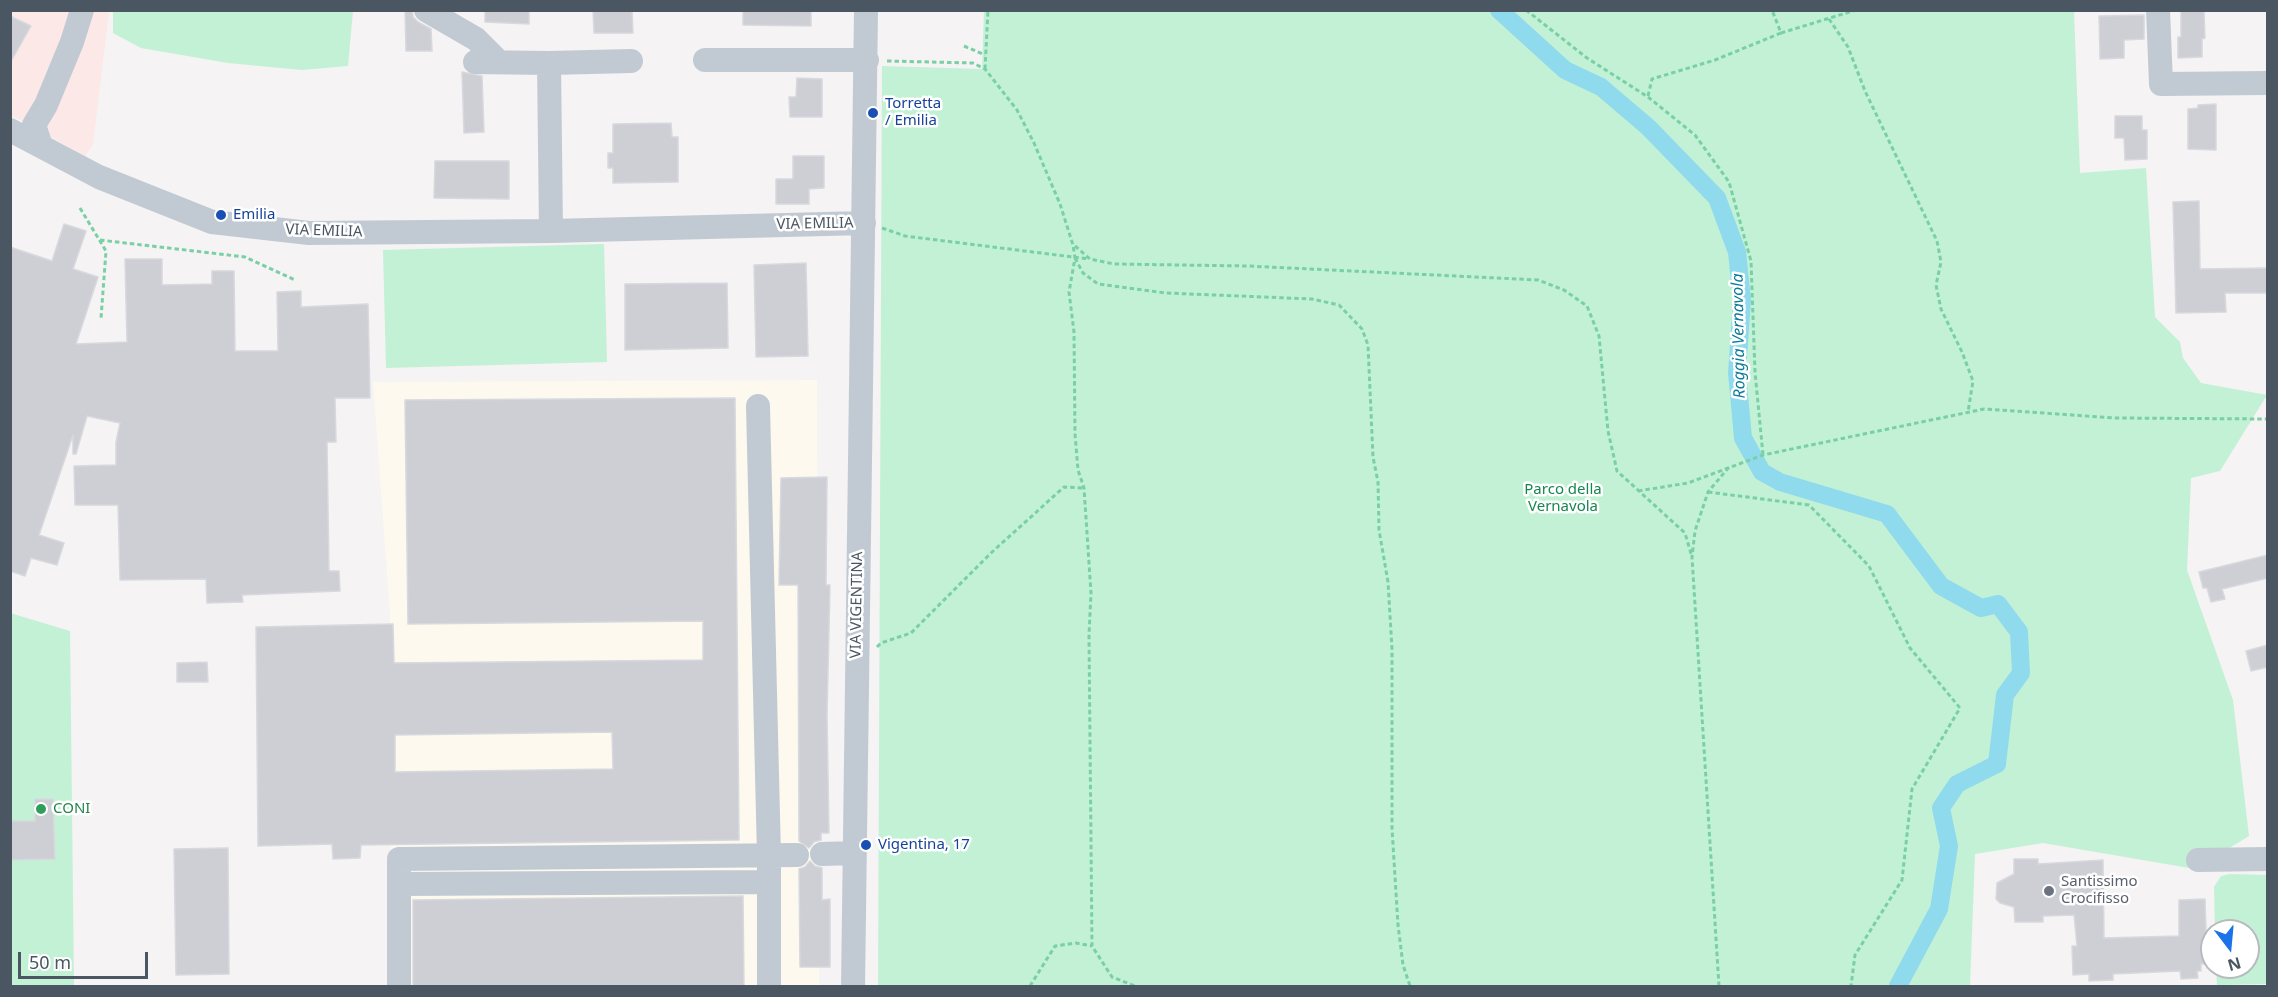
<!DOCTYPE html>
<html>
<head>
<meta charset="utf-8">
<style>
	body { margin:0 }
	#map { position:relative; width:2278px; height:997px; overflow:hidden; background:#f5f3f3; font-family:"Noto Sans",sans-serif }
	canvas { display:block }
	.frame { position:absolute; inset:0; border:12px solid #4a5661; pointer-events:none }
	.north { position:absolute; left:2200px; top:919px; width:60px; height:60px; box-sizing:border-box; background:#fff; border:2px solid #b7bbc0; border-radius:50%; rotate:164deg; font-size:16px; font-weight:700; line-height:24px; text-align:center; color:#4a5661 }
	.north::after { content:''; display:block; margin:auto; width:21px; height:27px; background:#1a73e8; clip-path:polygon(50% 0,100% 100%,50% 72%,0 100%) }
	.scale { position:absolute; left:18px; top:952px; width:130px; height:27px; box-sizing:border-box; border:3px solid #4a5661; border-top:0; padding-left:8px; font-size:18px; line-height:21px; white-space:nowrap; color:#4a5661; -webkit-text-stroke:4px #fff; paint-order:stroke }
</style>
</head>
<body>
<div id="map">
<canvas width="2278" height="997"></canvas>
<div class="frame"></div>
<div class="north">N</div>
<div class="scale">50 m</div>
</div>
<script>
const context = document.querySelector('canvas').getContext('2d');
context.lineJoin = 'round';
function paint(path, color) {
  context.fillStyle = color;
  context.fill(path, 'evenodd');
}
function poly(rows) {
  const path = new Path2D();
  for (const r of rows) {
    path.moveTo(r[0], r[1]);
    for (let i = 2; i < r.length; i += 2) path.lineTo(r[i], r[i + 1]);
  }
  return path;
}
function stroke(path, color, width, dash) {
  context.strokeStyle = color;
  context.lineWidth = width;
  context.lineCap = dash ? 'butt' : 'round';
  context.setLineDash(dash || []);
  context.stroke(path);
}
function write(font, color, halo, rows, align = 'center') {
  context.font = font + ' "Noto Sans",sans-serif';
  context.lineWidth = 5;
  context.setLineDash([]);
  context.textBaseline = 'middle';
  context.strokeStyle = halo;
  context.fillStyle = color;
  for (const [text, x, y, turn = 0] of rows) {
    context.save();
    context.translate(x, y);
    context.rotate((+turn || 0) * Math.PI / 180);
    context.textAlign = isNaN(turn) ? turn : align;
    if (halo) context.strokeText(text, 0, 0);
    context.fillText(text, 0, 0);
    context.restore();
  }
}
const commercial = poly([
	[817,380,819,986,391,986,390,614,373,382]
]);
const medical = poly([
	[11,11,109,11,93,144,85,156,11,115]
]);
const green = poly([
	[984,10,2074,11,2080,173,2146,168,2155,317,2180,342,2183,358,2201,383,2267,395,2220,471,2191,478,2187,570,2233,700,2249,836,2195,869,2043,843,1975,854,1970,986,878,986,882,66,982,69],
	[113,11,353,11,348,66,302,70,228,63,141,48,113,33],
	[604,244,607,362,386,368,383,250],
	[10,613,70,631,74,986,11,986],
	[2230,874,2267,875,2267,984,2217,985,2216,967,2248,967,2248,931,2215,931,2214,887,2221,876]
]);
const canal = poly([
	[1499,10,1565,70,1601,87,1648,127,1717,198,1737,252,1742,300,1737,373,1743,438,1762,472,1780,482,1887,514,1941,586,1981,608,1998,604,2019,632,2021,673,2005,695,1997,764,1957,784,1941,808,1949,846,1939,909,1898,986]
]);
const building = poly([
	[405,10,412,10,413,17,418,22,431,29,432,51,406,51,405,10],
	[485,10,529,10,529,24,485,22,485,10],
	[593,10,632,10,633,33,594,33,593,10],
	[743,10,811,10,811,26,743,25,743,10],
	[2181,10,2204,10,2205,38,2202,39,2202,57,2178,58,2178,37,2181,37,2181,10],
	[2144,15,2144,39,2124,40,2124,58,2100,59,2099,16,2144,15],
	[10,16,31,26,10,63,10,16],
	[462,72,482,76,484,132,464,133,462,72],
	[797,78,822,79,822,117,790,117,789,97,796,97,797,78],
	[2216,104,2216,150,2188,149,2188,109,2198,108,2198,105,2216,104],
	[2115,116,2142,116,2142,130,2147,130,2147,159,2125,160,2124,138,2115,138,2115,116],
	[671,123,672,137,678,137,678,182,613,183,613,168,608,168,608,153,613,153,613,124,671,123],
	[793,156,824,156,824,188,809,189,809,204,776,204,776,179,793,179,793,156],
	[435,161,509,161,509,199,434,198,435,161],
	[2199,201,2200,269,2268,268,2268,293,2225,293,2226,312,2176,313,2173,202,2199,201],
	[64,224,86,231,73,269,98,277,76,344,127,342,125,259,162,259,162,285,212,284,212,271,234,271,235,351,278,351,277,292,301,291,301,307,368,304,370,398,335,398,336,442,327,442,329,571,339,571,340,591,242,595,243,602,207,603,206,579,120,580,118,505,75,505,74,466,116,465,116,442,120,423,87,416,76,454,73,454,73,435,39,535,64,543,57,565,31,558,25,576,10,571,10,247,52,261,64,224],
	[806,263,808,356,756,357,754,265,806,263],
	[727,283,728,348,625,350,625,284,727,283],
	[735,398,739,840,361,845,360,858,333,859,332,844,258,846,256,627,393,624,394,663,703,660,703,621,408,624,405,400,735,398],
	[612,732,613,769,395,772,395,735,612,732],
	[827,477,826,585,830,585,827,715,829,833,821,833,821,840,814,842,809,848,799,841,798,585,779,585,781,478,827,477],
	[2268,555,2268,578,2222,589,2225,599,2211,602,2207,588,2203,588,2199,572,2268,555],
	[2268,645,2268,667,2251,671,2246,651,2268,645],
	[207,662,208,682,177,682,177,663,207,662],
	[35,799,53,799,55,859,10,860,10,821,35,821,35,799],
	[228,848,229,974,176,975,174,849,228,848],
	[2014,859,2038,859,2038,864,2103,860,2104,938,2179,936,2179,900,2205,899,2207,964,2201,964,2201,971,2197,971,2198,978,2181,979,2180,971,2113,974,2113,980,2089,981,2089,974,2073,975,2072,946,2077,946,2074,915,2043,916,2043,922,2015,922,2014,907,2000,903,1996,899,1997,883,2014,874,2014,859],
	[810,861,815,866,822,868,822,900,830,899,830,967,800,967,799,869,805,867,810,861],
	[743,896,744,987,413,987,413,900,743,896]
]);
const path = poly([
	[1526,10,1587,58,1648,97,1695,135,1729,182,1751,261,1755,372,1763,455],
	[1829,19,1848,47,1865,91,1937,241,1941,262,1936,285,1941,309,1962,352,1973,381,1968,412],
	[1781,33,1856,10],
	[964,46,985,55],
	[887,61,973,63,985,69,1017,110,1034,143,1060,204,1073,245,1075,258,1069,292,1074,332,1075,434,1078,470,1084,488,1091,593,1089,635,1092,946,1112,977,1135,986],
	[985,69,988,10],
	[1648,96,1652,79,1715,60,1781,33,1772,10],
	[80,208,106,251,101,318],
	[882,228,905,236,1089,259],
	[100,240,245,257,295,280],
	[1075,246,1090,259,1114,264,1248,266,1538,280,1564,290,1587,306,1599,336,1608,431,1617,471,1685,533,1692,557],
	[1075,258,1083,273,1098,284,1166,293,1312,299,1339,305,1362,329,1368,345,1373,457,1378,482,1379,530,1388,582,1392,649,1392,828,1398,925,1403,965,1410,986],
	[1638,491,1688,483,1763,455,1984,409,2116,418,2268,419],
	[1708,492,1809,505,1869,566,1910,648,1960,708,1912,789,1902,880,1855,955,1851,986],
	[877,647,881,643,911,633,991,553,1064,487,1084,488],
	[1030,986,1055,946,1076,943,1092,946],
	[1719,986,1692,557,1695,531,1708,492,1729,467]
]);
const minor = poly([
	[426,10,476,39,499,62],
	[2158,10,2161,84,2268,83],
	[705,60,867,60],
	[475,62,549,63,551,231],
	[549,63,631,61],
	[10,130,99,177,212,222,309,233,551,231,864,223],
	[41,146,34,125,46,105,72,42,82,10],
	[758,406,769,856,769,986],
	[822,854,854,853],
	[2198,860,2268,859],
	[399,884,769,882],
	[399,986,399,859,797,855],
	[853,986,866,10]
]);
const markers = [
	[873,113,6,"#1a4fb4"],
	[221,215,6,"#1a4fb4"],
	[41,809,6,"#2e9e5b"],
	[866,845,6,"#1a4fb4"],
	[2049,891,6,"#6b7280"]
];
const transitNames = [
	["Torretta",885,104],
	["/ Emilia",885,121],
	["Emilia",233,215],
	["Vigentina, 17",878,845]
];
const streetNames = [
	["VIA EMILIA",815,224,-1],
	["VIA EMILIA",324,231,2],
	["VIA VIGENTINA",857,605,-89]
];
const parkNames = [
	["Parco della",1563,490],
	["Vernavola",1563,507]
];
const leisureNames = [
	["CONI",53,809]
];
const worshipNames = [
	["Santissimo",2061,882],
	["Crocifisso",2061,899]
];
const waterNames = [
	["Roggia Vernavola",1739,336,-91]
];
paint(commercial, '#fdf9ef');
paint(medical, '#fce8e6');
paint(green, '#c3f1d5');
stroke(canal, '#90daee', 18);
paint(building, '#cdcfd5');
stroke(building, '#d7d9de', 1.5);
stroke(path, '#7ad0a6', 3, [4.5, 3]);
stroke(minor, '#c1cad2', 24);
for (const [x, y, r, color] of markers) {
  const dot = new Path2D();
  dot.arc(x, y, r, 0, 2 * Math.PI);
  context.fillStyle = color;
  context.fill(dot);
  stroke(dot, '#fff', 2);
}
write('15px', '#164399', '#fff', transitNames, 'left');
write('15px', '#4a5661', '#fff', streetNames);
write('15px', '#17864f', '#fff', parkNames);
write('15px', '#27864d', '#fff', leisureNames, 'left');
write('15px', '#5b616d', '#fff', worshipNames, 'left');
write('italic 16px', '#0c7c9b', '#fff', waterNames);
</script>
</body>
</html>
